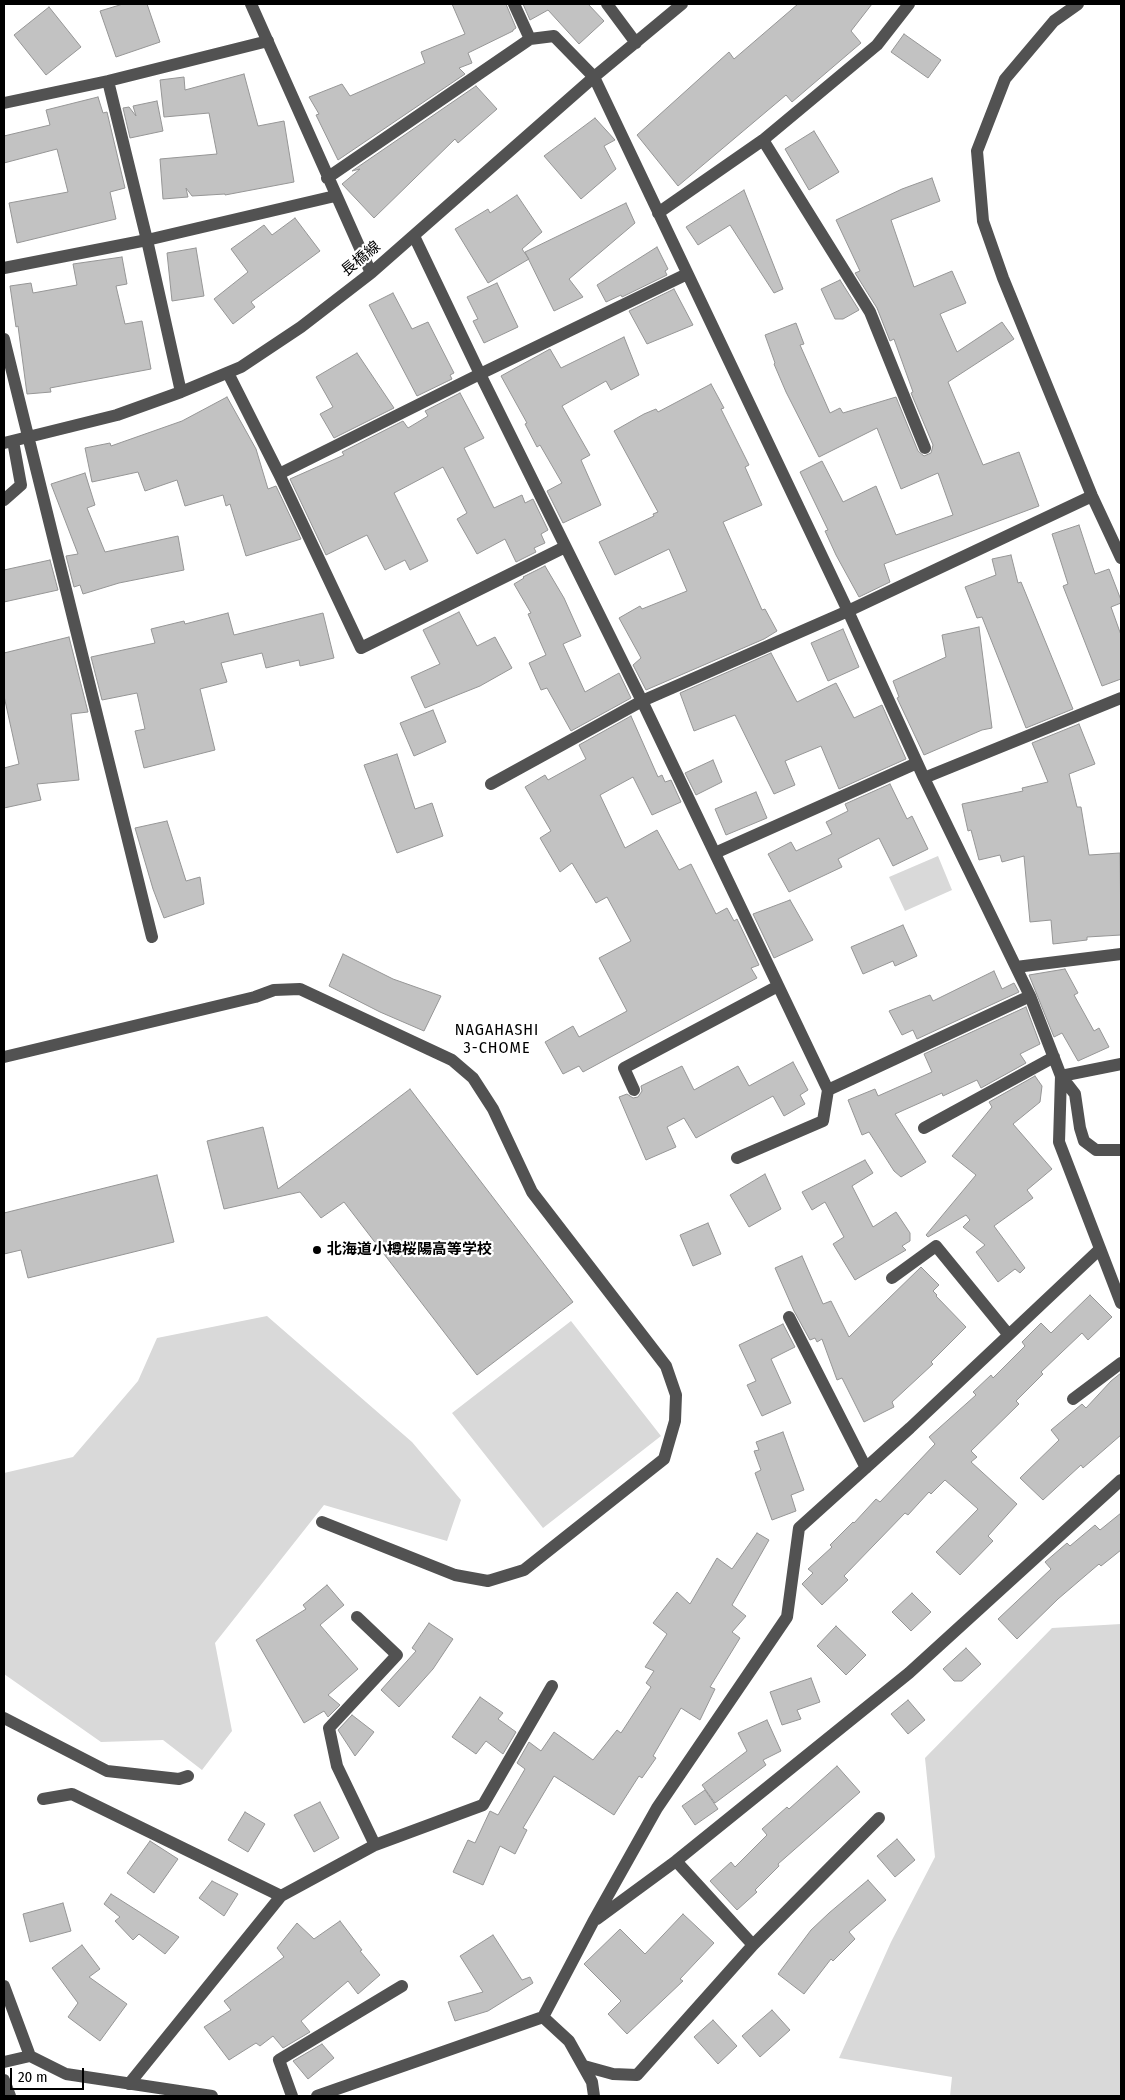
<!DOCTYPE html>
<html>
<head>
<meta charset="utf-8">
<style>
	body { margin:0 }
	#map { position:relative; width:1125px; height:2100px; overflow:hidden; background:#fff; font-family:"Fira Sans Condensed",sans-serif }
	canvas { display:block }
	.frame { position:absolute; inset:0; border:5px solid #000; pointer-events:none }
	.scale { position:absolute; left:10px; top:2068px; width:74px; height:22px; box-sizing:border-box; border:2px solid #000; border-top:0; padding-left:6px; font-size:15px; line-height:18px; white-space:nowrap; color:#000; -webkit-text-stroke:4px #fff; paint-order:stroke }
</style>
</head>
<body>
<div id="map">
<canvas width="1125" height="2100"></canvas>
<div class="frame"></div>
<div class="scale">20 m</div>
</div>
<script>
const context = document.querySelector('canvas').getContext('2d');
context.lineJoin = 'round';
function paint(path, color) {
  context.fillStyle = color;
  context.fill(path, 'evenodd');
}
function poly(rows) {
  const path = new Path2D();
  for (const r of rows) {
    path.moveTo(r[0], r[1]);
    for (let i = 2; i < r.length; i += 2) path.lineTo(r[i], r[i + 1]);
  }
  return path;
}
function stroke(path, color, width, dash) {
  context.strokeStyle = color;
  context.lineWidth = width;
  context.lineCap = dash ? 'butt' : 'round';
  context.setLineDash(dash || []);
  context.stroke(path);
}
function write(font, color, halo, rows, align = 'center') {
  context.font = font + ' "Fira Sans Condensed","Noto Sans JP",sans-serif';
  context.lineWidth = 4.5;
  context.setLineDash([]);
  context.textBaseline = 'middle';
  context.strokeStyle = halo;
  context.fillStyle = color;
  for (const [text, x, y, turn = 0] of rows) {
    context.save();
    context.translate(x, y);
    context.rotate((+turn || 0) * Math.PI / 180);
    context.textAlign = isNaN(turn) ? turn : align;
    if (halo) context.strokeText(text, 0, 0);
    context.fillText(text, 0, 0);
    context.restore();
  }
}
const green = poly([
	[938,856,952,890,905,911,889,877],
	[267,1316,412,1442,461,1500,447,1541,324,1505,215,1643,232,1731,202,1770,163,1740,101,1742,4,1674,4,1473,73,1457,138,1381,157,1338],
	[571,1321,661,1436,543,1528,452,1413],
	[1121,1624,1121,2096,950,2096,952,2077,839,2058,891,1942,935,1857,925,1758,1052,1628]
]);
const building = poly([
	[123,4,147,4,160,42,116,57,100,11,123,4],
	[452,4,506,4,516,28,513,30,513,31,468,53,472,63,459,68,465,74,338,160,316,115,319,114,309,97,342,84,350,96,425,63,421,52,465,34,452,4],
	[523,4,588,4,604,21,579,44,548,10,530,20,523,4],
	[798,4,872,4,851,31,861,43,792,102,786,95,678,186,637,135,729,52,734,59,798,4],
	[49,7,81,47,46,75,14,35,49,7],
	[904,34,941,60,928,78,891,52,904,34],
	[244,74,258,126,284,121,294,182,225,195,225,194,192,196,186,188,188,197,163,199,160,159,217,154,209,113,164,117,160,80,184,77,185,90,244,74],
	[476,86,497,109,458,143,455,139,374,218,342,184,360,169,352,171,476,86],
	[98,97,103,113,107,112,125,188,110,192,116,219,17,243,9,203,68,192,57,149,4,163,4,136,50,125,46,110,98,97],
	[157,101,163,131,130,138,123,108,129,107,136,116,133,106,157,101],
	[595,118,615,140,604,146,616,169,581,199,544,156,595,118],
	[814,131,839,172,809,190,785,149,814,131],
	[932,178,940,201,891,220,914,287,952,271,966,303,940,314,957,352,1002,322,1014,339,948,382,983,465,1019,452,1039,506,884,564,890,582,859,597,836,555,825,531,828,530,800,472,822,461,843,502,876,486,896,535,953,515,938,473,901,489,877,428,819,457,786,392,774,364,775,363,765,335,796,323,804,344,800,345,830,413,840,408,843,413,896,397,918,451,924,456,931,453,933,445,911,393,913,392,894,339,890,341,877,308,855,273,860,271,836,220,902,189,932,178],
	[744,190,783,289,774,293,730,225,698,245,686,227,744,190],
	[517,195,542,232,522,249,529,259,488,283,455,229,488,209,490,213,517,195],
	[626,203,635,223,569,279,583,297,554,311,525,252,626,203],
	[295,218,320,251,251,302,255,307,233,324,214,299,248,272,231,249,264,225,272,235,295,218],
	[657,247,668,269,665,271,667,275,622,297,621,295,606,302,597,285,657,247],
	[196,248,204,296,172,301,167,253,196,248],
	[122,257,127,284,116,286,125,324,142,321,151,369,50,388,51,392,27,394,18,326,16,327,10,286,31,283,33,293,77,285,73,264,122,257],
	[840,280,859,310,843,319,835,319,821,289,840,280],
	[497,283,518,327,484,343,473,321,478,319,467,297,497,283],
	[674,289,693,325,647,344,629,311,674,289],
	[393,293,412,329,428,322,454,373,450,375,452,379,417,396,369,305,393,293],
	[624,337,639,375,611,390,606,381,562,406,590,455,581,460,601,505,563,523,547,491,562,483,540,445,537,447,525,424,527,423,501,376,550,349,561,368,624,337],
	[357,353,394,408,334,438,320,414,333,407,316,377,357,353],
	[711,384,724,408,721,409,749,465,745,467,762,505,723,522,762,610,765,609,777,631,764,639,646,690,633,665,641,658,619,618,640,606,642,609,687,591,669,549,615,575,599,542,654,516,653,514,658,512,614,431,644,414,656,409,658,412,711,384],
	[460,393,484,438,464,448,494,508,522,495,525,503,533,499,548,530,541,534,545,543,534,548,536,552,516,562,505,539,477,554,457,519,467,513,443,467,394,493,428,561,410,570,405,560,385,570,367,535,326,555,290,479,344,455,342,452,403,421,408,428,428,416,425,411,460,393],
	[227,397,256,449,268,489,276,486,301,539,246,556,230,504,226,506,223,495,185,506,177,480,145,491,138,472,92,482,85,448,110,443,111,446,182,421,227,397],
	[85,473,95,505,87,508,105,552,178,536,184,570,119,583,83,594,80,585,74,587,66,556,78,554,51,484,85,473],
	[1079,525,1095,574,1109,569,1121,600,1121,603,1111,607,1121,635,1121,679,1102,686,1063,586,1068,584,1052,534,1079,525],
	[1011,555,1018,583,1021,582,1073,709,1026,728,982,617,977,618,965,587,996,575,992,559,1011,555],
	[50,560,58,590,4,602,4,570,50,560],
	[545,566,564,598,581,636,563,644,585,692,619,673,631,698,571,731,547,688,541,690,529,663,546,655,528,614,531,613,514,584,524,578,523,577,545,566],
	[459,612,477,646,495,637,512,668,480,686,425,708,411,677,440,664,423,630,459,612],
	[228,613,234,635,323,613,334,658,300,666,299,660,266,668,262,653,221,663,227,682,200,689,215,750,144,768,135,731,145,729,137,693,102,700,91,657,155,643,151,629,184,621,185,624,228,613],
	[979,627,992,728,982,730,924,755,897,698,899,697,893,681,946,657,942,635,979,627],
	[843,629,859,667,828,681,811,643,843,629],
	[69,637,88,712,71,714,79,780,37,784,41,800,4,808,4,768,19,764,4,696,4,653,69,637],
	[771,653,797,702,836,683,854,718,882,705,906,759,839,789,821,746,785,761,795,785,774,794,735,715,694,731,680,693,771,653],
	[433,710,446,742,414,756,400,723,433,710],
	[631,716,658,777,662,775,665,782,671,780,681,802,652,815,633,777,600,795,625,848,657,830,679,870,691,864,716,914,727,908,734,921,737,919,759,965,751,968,757,978,583,1072,579,1066,563,1074,545,1042,573,1026,579,1037,627,1011,599,958,631,941,607,897,596,903,572,863,560,872,540,838,551,831,525,787,545,775,548,780,586,759,579,745,631,716],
	[1079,724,1095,764,1069,774,1077,807,1081,807,1089,855,1120,853,1121,935,1087,937,1087,940,1053,944,1051,920,1030,922,1024,856,1002,862,1000,855,979,860,971,830,968,831,962,804,1023,791,1022,788,1048,782,1032,743,1079,724],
	[397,754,415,809,432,803,443,836,397,853,364,765,397,754],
	[713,760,722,782,696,795,685,773,713,760],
	[890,784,907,819,912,816,928,849,893,866,879,838,838,859,842,867,789,892,768,854,791,842,796,851,832,834,826,822,848,811,845,804,890,784],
	[756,792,767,818,726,835,715,809,756,792],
	[167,821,186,881,200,877,204,904,164,918,153,889,135,828,167,821],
	[790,900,813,940,774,958,753,914,790,900],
	[903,925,917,956,895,966,893,961,863,974,851,947,903,925],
	[343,954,393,979,441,996,424,1031,380,1012,329,986,343,954],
	[1065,969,1078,993,1074,995,1094,1031,1099,1028,1109,1047,1078,1061,1062,1033,1054,1037,1029,975,1065,969],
	[994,971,1002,989,1014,983,1019,992,917,1039,913,1030,902,1035,889,1011,930,995,933,1001,994,971],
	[1026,1007,1040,1044,1020,1054,1026,1063,981,1088,977,1080,943,1096,942,1093,895,1114,926,1162,901,1177,894,1171,869,1132,862,1135,848,1100,875,1089,878,1096,932,1072,924,1054,1026,1007],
	[793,1062,808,1090,800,1095,805,1104,784,1116,773,1096,696,1138,684,1118,667,1127,676,1147,646,1160,619,1097,627,1094,633,1098,638,1097,642,1091,641,1086,682,1066,694,1090,738,1066,749,1086,793,1062],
	[1035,1076,1042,1086,1040,1102,1013,1124,1052,1169,1027,1190,1033,1198,994,1226,1025,1268,1020,1273,1015,1269,998,1282,976,1252,985,1245,963,1227,970,1220,966,1215,928,1237,926,1235,976,1175,952,1156,992,1107,989,1102,1035,1076],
	[410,1089,573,1302,477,1375,344,1202,321,1218,300,1192,224,1209,207,1141,263,1127,278,1189,410,1089],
	[865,1160,873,1173,852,1186,873,1227,896,1212,910,1233,910,1241,902,1246,906,1250,855,1280,833,1244,844,1237,825,1202,812,1210,802,1192,865,1160],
	[765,1174,781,1209,749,1227,730,1195,765,1174],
	[157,1175,174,1242,28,1278,21,1250,4,1254,4,1213,157,1175],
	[708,1223,721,1254,693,1266,680,1235,708,1223],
	[802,1256,823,1304,831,1301,849,1337,921,1267,939,1285,933,1291,937,1295,936,1296,966,1327,931,1362,933,1364,892,1402,894,1407,864,1422,842,1378,837,1380,822,1339,817,1342,815,1338,810,1340,794,1311,775,1268,802,1256],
	[1090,1295,1112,1317,1088,1340,1082,1333,1041,1372,1043,1374,1016,1401,1019,1404,971,1451,977,1457,971,1462,1017,1504,988,1536,993,1541,960,1575,936,1552,978,1509,945,1480,931,1494,929,1492,908,1515,905,1513,844,1576,848,1580,822,1605,802,1584,813,1573,808,1569,832,1547,830,1545,853,1522,854,1523,876,1499,880,1502,935,1444,929,1437,976,1395,973,1392,991,1375,993,1378,1025,1346,1022,1342,1041,1323,1051,1333,1090,1295],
	[783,1324,795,1347,771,1359,791,1403,762,1416,747,1385,756,1381,739,1345,783,1324],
	[1121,1373,1121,1435,1083,1468,1081,1465,1043,1500,1020,1478,1059,1440,1051,1430,1082,1404,1086,1408,1111,1381,1121,1373],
	[783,1432,804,1490,791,1495,796,1511,772,1520,755,1473,761,1470,754,1451,759,1450,756,1442,783,1432],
	[1121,1513,1121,1550,1101,1566,1099,1564,1058,1599,1017,1639,998,1619,1051,1569,1045,1562,1067,1543,1070,1546,1095,1525,1100,1530,1121,1513],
	[757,1533,769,1540,732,1605,746,1616,732,1632,740,1638,710,1687,715,1689,700,1720,681,1708,653,1756,656,1758,642,1778,639,1776,614,1815,554,1776,523,1828,527,1830,515,1854,500,1846,483,1885,453,1872,468,1840,475,1843,490,1811,498,1815,525,1769,517,1763,529,1742,541,1751,554,1732,593,1760,617,1730,621,1733,651,1687,646,1683,654,1671,645,1667,667,1634,653,1623,677,1592,690,1604,717,1558,732,1569,757,1533],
	[327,1585,344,1605,320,1625,358,1669,328,1695,340,1705,328,1717,324,1711,304,1723,256,1640,306,1609,303,1605,327,1585],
	[912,1593,931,1612,911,1631,892,1612,912,1593],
	[429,1623,453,1639,433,1669,399,1707,381,1690,416,1651,412,1648,429,1623],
	[836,1626,866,1655,846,1675,817,1646,836,1626],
	[966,1648,981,1664,962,1681,954,1681,943,1669,966,1648],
	[811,1678,820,1702,797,1710,801,1719,782,1725,770,1692,811,1678],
	[480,1697,503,1713,498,1719,516,1732,503,1754,486,1741,476,1754,452,1737,480,1697],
	[908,1700,925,1720,908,1734,891,1714,908,1700],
	[352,1715,374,1732,355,1756,338,1730,352,1715],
	[767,1720,781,1751,763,1760,766,1765,715,1803,702,1785,747,1751,738,1733,767,1720],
	[837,1766,860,1792,778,1864,779,1866,755,1890,757,1892,737,1910,710,1881,731,1862,735,1867,767,1835,762,1829,787,1807,789,1809,837,1766],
	[705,1790,718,1809,695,1825,682,1806,705,1790],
	[320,1802,339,1838,314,1852,294,1815,320,1802],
	[245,1812,265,1824,248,1852,228,1840,245,1812],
	[897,1839,915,1860,895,1877,877,1856,897,1839],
	[150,1841,178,1859,154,1893,127,1873,150,1841],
	[868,1880,886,1900,849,1932,855,1939,833,1961,831,1959,804,1994,778,1974,811,1930,829,1913,868,1880],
	[212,1881,238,1894,224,1916,199,1898,212,1881],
	[111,1894,179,1937,165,1954,139,1934,133,1940,115,1921,120,1917,104,1904,111,1894],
	[63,1903,71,1931,30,1942,23,1914,63,1903],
	[683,1914,714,1943,680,1979,683,1981,627,2034,608,2014,621,2001,584,1964,620,1929,645,1954,683,1914],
	[340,1921,362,1950,360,1951,380,1975,358,1994,348,1981,301,2021,310,2032,283,2048,273,2036,260,2046,256,2043,229,2060,204,2027,231,2010,224,2001,284,1957,277,1948,297,1923,314,1939,340,1921],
	[493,1935,522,1980,530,1977,533,1983,488,2011,455,2021,448,2002,483,1992,460,1956,493,1935],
	[82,1945,100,1969,89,1977,127,2004,100,2041,68,2017,78,2003,52,1968,82,1945],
	[772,2010,790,2030,760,2057,742,2036,772,2010],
	[713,2020,737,2046,718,2064,694,2037,713,2020],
	[322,2044,334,2058,308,2079,293,2061,322,2044]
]);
const minor = poly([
	[251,4,371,273],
	[514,4,530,39,554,36,594,77,848,611,924,778,1030,996,1061,1076,1059,1142,1121,1303],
	[607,4,636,43],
	[1078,4,1054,21,1005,79,977,151,983,221,1003,278,1092,496,1121,558],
	[108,81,147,240,181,392],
	[4,103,108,81,268,41],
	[763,140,870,312,925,448],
	[327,178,530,39],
	[658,213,763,140,877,45,909,4],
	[414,236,480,374,642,701,828,1090],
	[4,268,147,240,335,196],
	[4,339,152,937],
	[228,373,279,474,361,648,565,547],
	[4,443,117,415,181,392,241,367,301,327,371,273,594,77,682,4],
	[279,474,480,374,687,274],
	[4,500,21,485,13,441],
	[924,778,1121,698],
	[491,784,642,701,848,611,1092,496],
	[715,853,917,763],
	[1016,967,1121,954],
	[4,1057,255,997,274,990,300,989,452,1060,473,1078,493,1109,532,1192,666,1366,676,1395,675,1421,664,1459,524,1570,488,1581,455,1575,322,1522],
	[1121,1064,1061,1076,1075,1094,1080,1128,1084,1141,1096,1150,1121,1150],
	[634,1090,624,1068,778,986],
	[924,1128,1054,1057],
	[737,1158,823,1121,828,1090,1030,996],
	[892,1278,936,1246,1008,1334],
	[789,1317,866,1468],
	[1073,1399,1121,1363],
	[357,1617,397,1655,329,1728,337,1766,375,1845],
	[4,1718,107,1771,179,1779,188,1776],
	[43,1799,72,1794,281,1896],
	[676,1861,753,1945,879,1818],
	[597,1919,676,1861,909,1673,1121,1480],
	[4,1986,30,2056],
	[543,2017,569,2041,592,2082,594,2096],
	[4,2062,30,2056,66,2074,212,2096],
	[584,2066,613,2074,637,2075,753,1945],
	[4,2080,10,2096],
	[129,2084,281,1896,375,1845,483,1805,552,1686],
	[292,2096,279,2060,402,1986],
	[317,2096,543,2017,593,1922,657,1808,787,1617,799,1528,910,1428,1100,1249]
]);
const markers = [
	[317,1250,5,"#000"]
];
const streetNames = [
	["長橋線",361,259,-39]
];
const poiNames = [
	["北海道小樽桜陽高等学校",327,1250]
];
const neighbourhoodNames = [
	["NAGAHASHI",497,1031],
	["3-CHOME",497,1049]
];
paint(green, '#d9d9d9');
paint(building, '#c2c2c2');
stroke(building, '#969696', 1);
stroke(minor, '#525252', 12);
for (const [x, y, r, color] of markers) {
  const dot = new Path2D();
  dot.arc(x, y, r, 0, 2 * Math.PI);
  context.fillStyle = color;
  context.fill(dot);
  stroke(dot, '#fff', 2);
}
write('15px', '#000', '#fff', streetNames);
write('bold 15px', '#000', '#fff', poiNames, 'left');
context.letterSpacing = '1px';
write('16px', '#000', '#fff', neighbourhoodNames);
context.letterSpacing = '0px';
</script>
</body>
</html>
